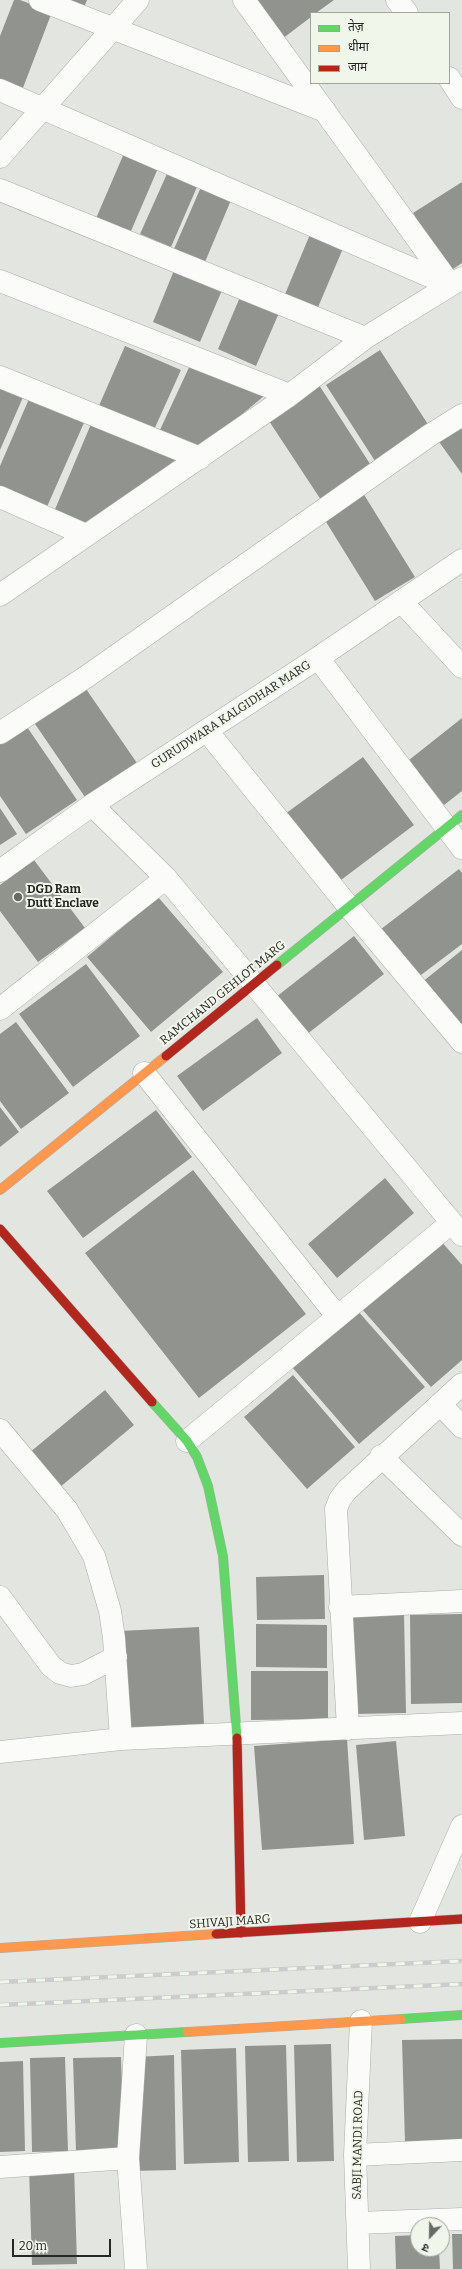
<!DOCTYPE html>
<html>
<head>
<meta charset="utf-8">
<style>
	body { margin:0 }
	#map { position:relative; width:462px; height:2269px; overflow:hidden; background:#e3e6e0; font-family:Bitter,"Noto Sans Devanagari",serif }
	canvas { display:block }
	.legend { position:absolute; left:310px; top:12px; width:140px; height:72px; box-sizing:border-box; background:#f1f6eb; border:1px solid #a0a49c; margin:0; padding:5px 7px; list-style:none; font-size:12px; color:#272825 }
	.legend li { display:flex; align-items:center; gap:8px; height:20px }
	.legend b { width:20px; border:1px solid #a0a49c }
	.north { position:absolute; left:410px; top:2217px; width:40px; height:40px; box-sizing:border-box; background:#f1f6eb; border:1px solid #a0a49c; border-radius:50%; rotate:202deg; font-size:11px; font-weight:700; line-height:16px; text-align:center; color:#272825 }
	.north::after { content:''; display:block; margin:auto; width:14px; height:18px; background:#696a66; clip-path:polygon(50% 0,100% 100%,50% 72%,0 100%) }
	.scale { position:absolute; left:12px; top:2239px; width:99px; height:18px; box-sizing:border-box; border:2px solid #272825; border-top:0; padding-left:5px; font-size:12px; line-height:14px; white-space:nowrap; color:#272825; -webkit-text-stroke:3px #f1f6eb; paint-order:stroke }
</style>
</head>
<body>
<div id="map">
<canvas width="462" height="2269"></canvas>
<ul class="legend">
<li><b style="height:5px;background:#63d668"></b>तेज़</li>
<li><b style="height:5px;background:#ff974d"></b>धीमा</li>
<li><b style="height:5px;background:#b3261e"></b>जाम</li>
</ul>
<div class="north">उ</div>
<div class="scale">20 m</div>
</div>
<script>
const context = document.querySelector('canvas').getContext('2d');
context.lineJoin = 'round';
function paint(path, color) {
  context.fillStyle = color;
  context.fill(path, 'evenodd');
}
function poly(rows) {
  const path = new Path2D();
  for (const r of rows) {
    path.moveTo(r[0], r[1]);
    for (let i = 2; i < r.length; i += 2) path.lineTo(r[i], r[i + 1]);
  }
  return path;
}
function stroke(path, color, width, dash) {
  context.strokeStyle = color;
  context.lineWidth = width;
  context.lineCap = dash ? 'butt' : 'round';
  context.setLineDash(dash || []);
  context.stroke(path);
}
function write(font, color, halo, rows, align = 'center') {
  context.font = font + ' Bitter,serif';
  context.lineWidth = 4;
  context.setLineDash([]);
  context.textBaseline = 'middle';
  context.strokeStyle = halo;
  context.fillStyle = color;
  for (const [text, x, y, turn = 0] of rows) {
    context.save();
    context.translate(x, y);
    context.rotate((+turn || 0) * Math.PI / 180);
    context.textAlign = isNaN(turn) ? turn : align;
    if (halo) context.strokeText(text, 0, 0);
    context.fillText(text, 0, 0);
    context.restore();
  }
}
const building = poly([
	[14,0,20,0,52,12,21,93,0,85,0,36],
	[60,0,87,0,83,10],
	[253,0,334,0,316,13,311,13,311,17,282,39],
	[125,151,159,166,128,238,94,223],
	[170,167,200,180,171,247,140,234],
	[204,180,234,193,205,262,174,249],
	[462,182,462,263,450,271,413,213],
	[311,232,344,246,316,312,283,299],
	[177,263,225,283,200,342,153,322],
	[243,290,282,306,256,366,218,349],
	[125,346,181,370,153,432,98,408],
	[380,350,429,426,375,461,326,385],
	[192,361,264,396,199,450,159,432],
	[0,385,24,395,0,450],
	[319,385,374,470,323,503,267,418],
	[32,392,87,416,46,509,0,489,0,466],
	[94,417,184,459,89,529,53,514],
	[462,421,462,474,437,439],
	[363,493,415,577,375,601,323,517],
	[84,686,139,766,87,800,33,721],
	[462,718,462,791,444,805,409,760],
	[25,724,77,800,26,834,0,796,0,741],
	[363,757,414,825,337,883,285,814],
	[0,808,17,834,0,845],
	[34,860,85,928,38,962,0,911,0,885],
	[459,869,462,873,462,944,413,981,376,933],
	[158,897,223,972,151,1032,87,957],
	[354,936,384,974,306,1035,276,997],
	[462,950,462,1030,421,983],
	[86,964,140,1036,73,1087,19,1014],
	[257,1018,282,1053,203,1111,177,1076],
	[16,1022,69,1093,21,1129,0,1101,0,1034],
	[0,1107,19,1132,0,1147],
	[156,1110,192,1157,83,1238,47,1191],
	[193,1170,306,1314,199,1398,85,1253],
	[385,1178,414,1213,337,1278,308,1244],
	[440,1240,462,1265,462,1360,431,1387,361,1308],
	[357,1310,425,1387,359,1444,292,1367],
	[293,1375,355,1447,307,1489,244,1417],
	[105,1390,134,1425,59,1488,29,1453],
	[324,1575,325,1619,257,1620,256,1577],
	[404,1614,406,1713,355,1714,353,1615],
	[462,1614,462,1703,411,1704,410,1615],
	[256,1624,327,1625,327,1668,256,1667],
	[199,1627,204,1724,125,1728,120,1631],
	[251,1671,328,1671,328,1719,251,1720],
	[347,1739,354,1844,262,1850,254,1746],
	[396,1741,405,1836,364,1840,356,1745],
	[462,2039,462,2142,405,2143,402,2040],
	[331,2044,334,2161,297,2162,294,2045],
	[286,2045,289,2161,248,2162,245,2046],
	[236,2048,239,2162,184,2164,181,2050],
	[174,2055,176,2170,131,2171,135,2057],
	[65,2057,68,2151,32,2152,30,2058],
	[121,2057,124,2150,76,2151,73,2058],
	[23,2061,25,2151,0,2152,0,2062],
	[74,2166,77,2264,32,2265,29,2167],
	[452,2234,462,2234,462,2269,453,2269],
	[418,2235,418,2249,439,2249,440,2269,396,2269,395,2236]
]);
const street = poly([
	[40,0,325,111],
	[244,0,450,284],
	[397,0,407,13],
	[449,78,462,98],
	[0,90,450,285],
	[0,157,138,0],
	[0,190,365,338],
	[0,281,282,392,287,397],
	[0,377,200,458],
	[0,497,86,535],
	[0,595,287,397,365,338,462,278],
	[401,601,462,667],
	[318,658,462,848],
	[207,731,349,907,462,1042],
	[0,733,86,677,430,435,462,415],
	[92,805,166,878,462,1235],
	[0,871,92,805,318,658,462,560],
	[0,1009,166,878],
	[144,1073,337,1316],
	[440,1404,462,1427],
	[0,1430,67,1510,94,1556,110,1611,114,1638,121,1739],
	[187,1441,451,1223],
	[381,1456,462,1535],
	[0,1597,51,1666,60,1673,71,1676,83,1674,116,1657],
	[340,1607,462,1601],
	[348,1729,336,1509,340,1499,347,1490,462,1384],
	[0,1752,121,1739,462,1723],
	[420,1922,462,1826],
	[355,2155,462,2150],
	[0,2167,128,2158],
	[358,2223,462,2219],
	[136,2269,128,2158,136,2035],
	[359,2269,355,2155,361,2021]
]);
const fast = poly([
	[277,965,462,815],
	[152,1402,187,1441,197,1457,208,1486,223,1556,237,1738],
	[401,2019,462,2015],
	[0,2043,187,2032]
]);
const slow = poly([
	[0,1190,166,1056],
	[0,1948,216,1934],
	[187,2032,401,2019]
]);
const jam = poly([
	[166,1056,277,965],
	[0,1229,152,1402],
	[237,1738,241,1933],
	[216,1934,462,1919]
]);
const rail = poly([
	[0,1982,462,1961],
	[0,2005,462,1984]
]);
const markers = [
	[18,897,5,"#696a66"]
];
const streetNames = [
	["GURUDWARA KALGIDHAR MARG",231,715,-33],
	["RAMCHAND GEHLOT MARG",223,993,-39],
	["SHIVAJI MARG",230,1922,-4],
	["SABJI MANDI ROAD",358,2145,-89]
];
const poiNames = [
	["DGD Ram",27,890],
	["Dutt Enclave",27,904]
];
paint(building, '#91938f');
stroke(street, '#abada8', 23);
stroke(fast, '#abada8', 10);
stroke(slow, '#abada8', 10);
stroke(jam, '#abada8', 10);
stroke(street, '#fbfbfa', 22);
stroke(fast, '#63d668', 9);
stroke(slow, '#ff974d', 9);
stroke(jam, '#b3261e', 9);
stroke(rail, '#cbcccb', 4.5);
stroke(rail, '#f1f6eb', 3, [9]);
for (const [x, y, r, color] of markers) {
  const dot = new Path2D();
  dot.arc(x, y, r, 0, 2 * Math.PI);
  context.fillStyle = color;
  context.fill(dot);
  stroke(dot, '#f1f6eb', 1.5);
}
write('12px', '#272825', '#f1f6eb', streetNames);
write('bold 12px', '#272825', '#f1f6eb', poiNames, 'left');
</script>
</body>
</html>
